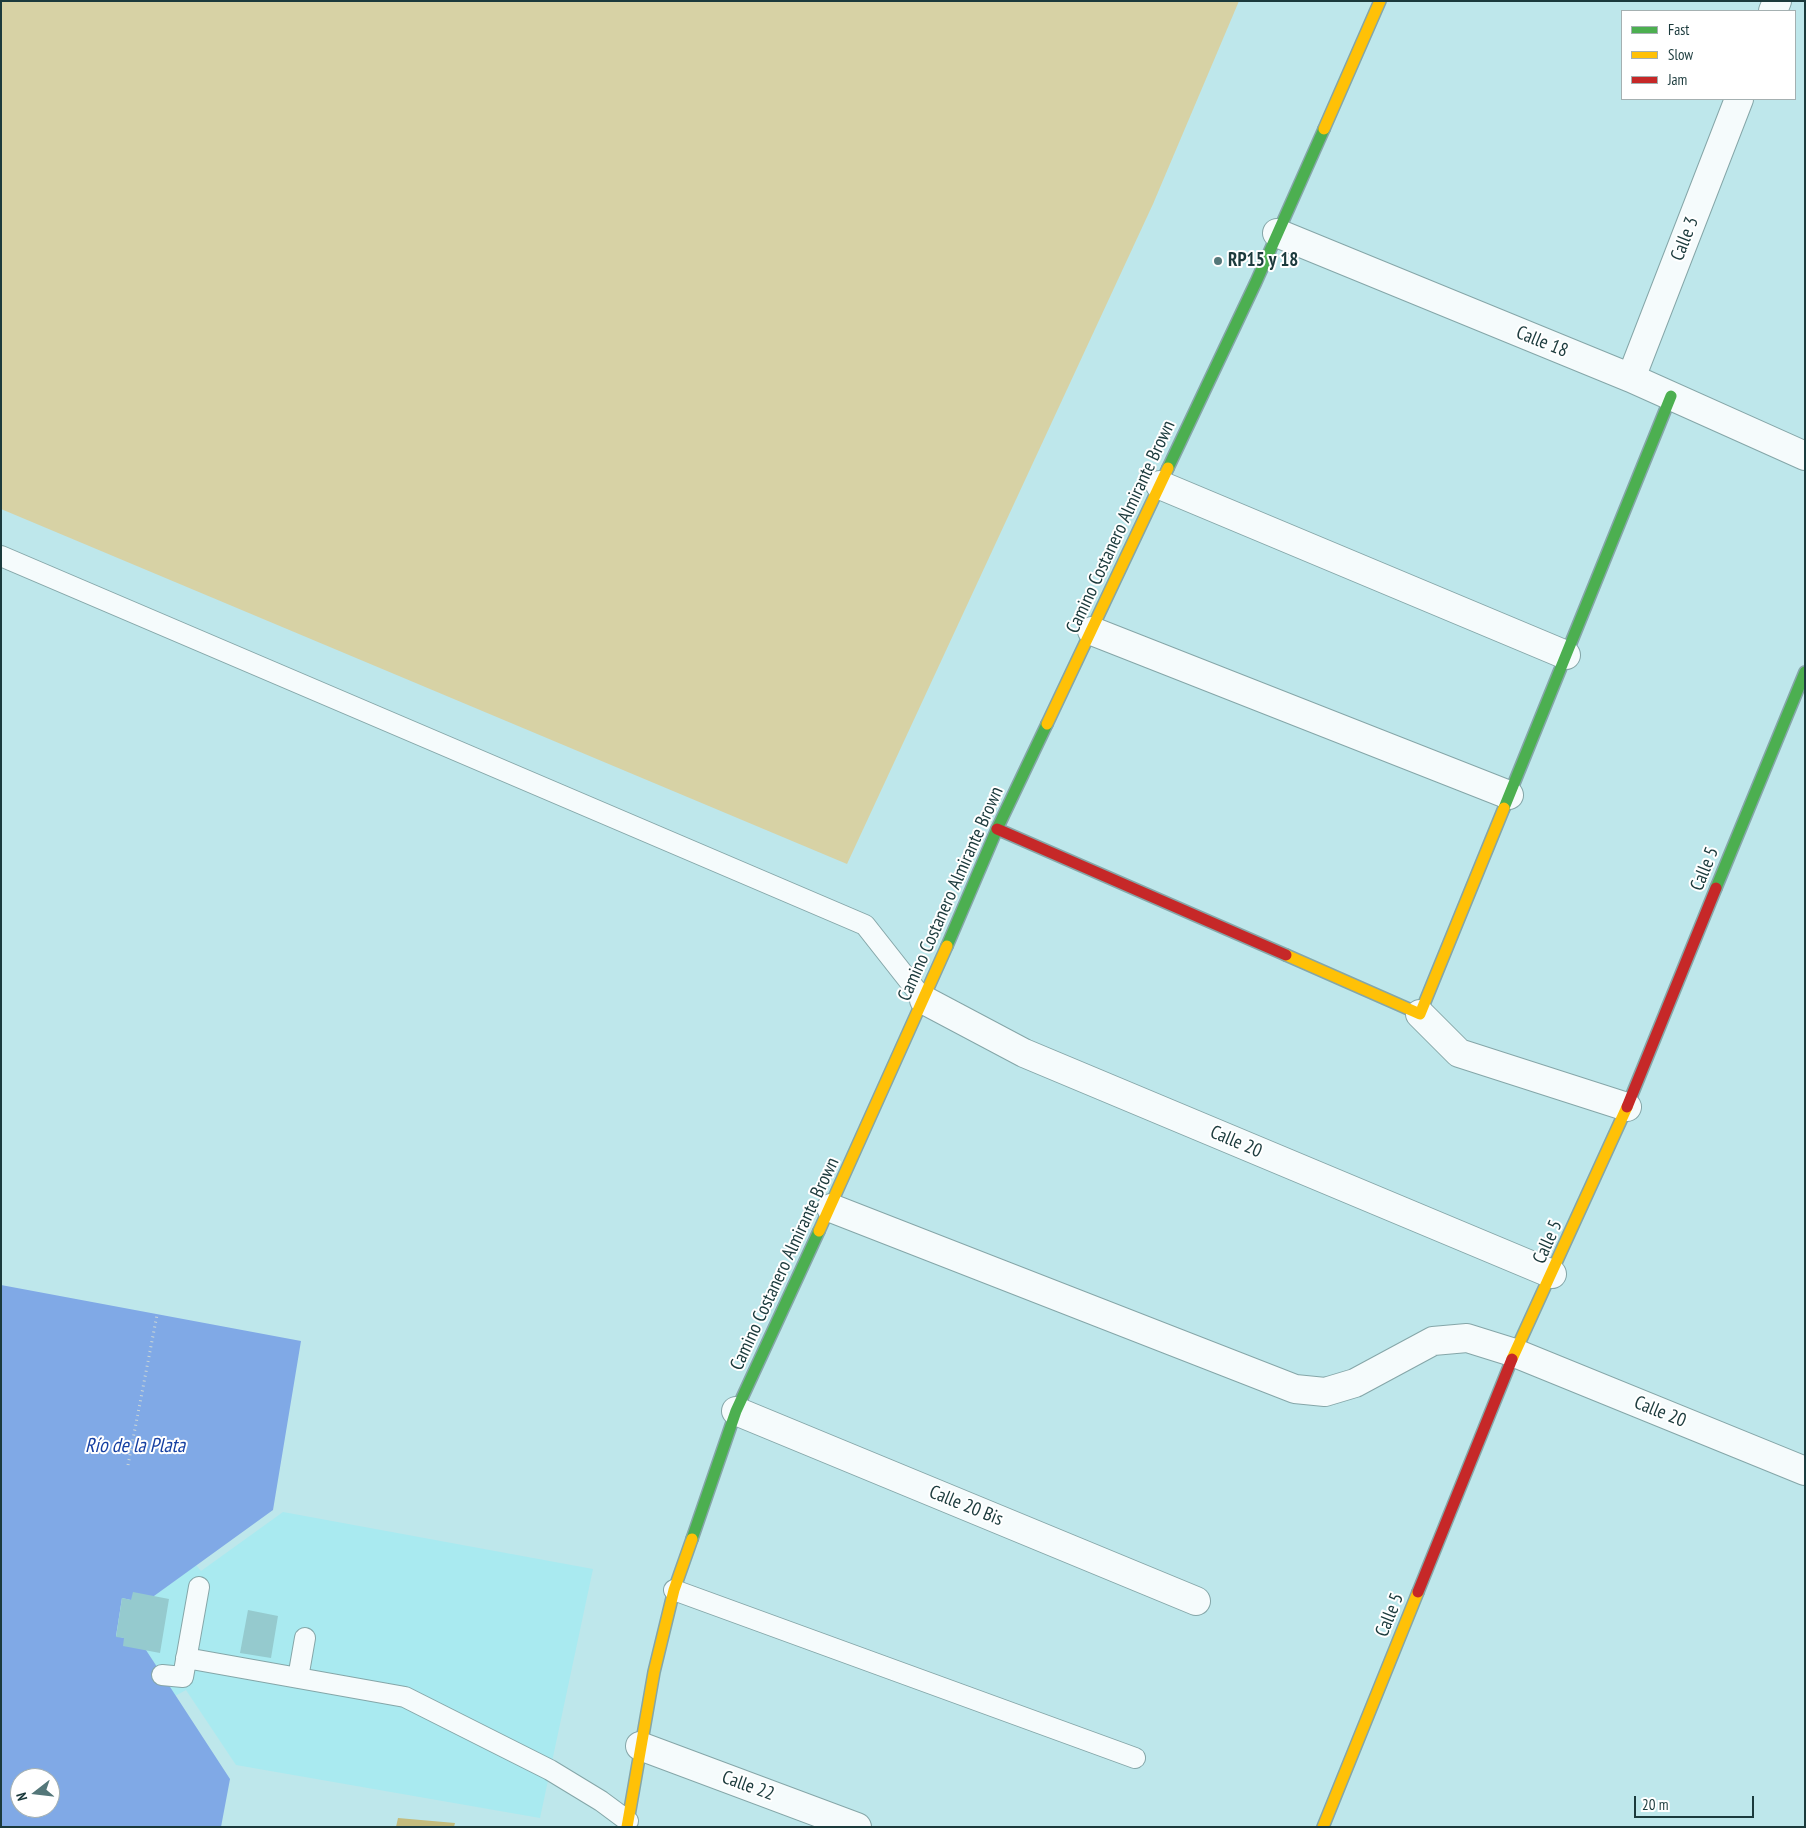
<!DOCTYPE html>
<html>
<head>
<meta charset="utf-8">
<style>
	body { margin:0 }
	#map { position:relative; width:1806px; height:1828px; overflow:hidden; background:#bee7eb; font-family:"PT Sans Narrow",sans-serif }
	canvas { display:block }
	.frame { position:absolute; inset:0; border:2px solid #1b3a3c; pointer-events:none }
	.legend { position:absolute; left:1621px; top:10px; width:175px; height:90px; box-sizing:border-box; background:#fff; border:1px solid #a4b0b1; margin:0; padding:6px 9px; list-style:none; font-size:15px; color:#1b3a3c }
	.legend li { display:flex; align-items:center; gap:10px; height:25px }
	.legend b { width:25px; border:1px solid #a4b0b1 }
	.north { position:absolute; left:10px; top:1768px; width:50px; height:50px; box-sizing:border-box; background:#fff; border:1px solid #a4b0b1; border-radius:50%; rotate:254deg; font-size:14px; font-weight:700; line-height:20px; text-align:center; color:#1b3a3c }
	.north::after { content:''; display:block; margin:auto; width:18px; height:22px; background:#547779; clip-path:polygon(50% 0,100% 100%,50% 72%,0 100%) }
	.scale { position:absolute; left:1634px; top:1796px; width:120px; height:22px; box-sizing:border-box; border:2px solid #1b3a3c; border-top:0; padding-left:6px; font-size:15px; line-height:18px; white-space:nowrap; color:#1b3a3c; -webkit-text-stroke:4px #fff; paint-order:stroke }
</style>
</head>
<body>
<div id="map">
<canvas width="1806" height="1828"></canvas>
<div class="frame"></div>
<ul class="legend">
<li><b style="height:6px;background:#4caf50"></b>Fast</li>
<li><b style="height:6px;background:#ffc107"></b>Slow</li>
<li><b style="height:6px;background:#c62828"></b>Jam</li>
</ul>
<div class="north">N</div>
<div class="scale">20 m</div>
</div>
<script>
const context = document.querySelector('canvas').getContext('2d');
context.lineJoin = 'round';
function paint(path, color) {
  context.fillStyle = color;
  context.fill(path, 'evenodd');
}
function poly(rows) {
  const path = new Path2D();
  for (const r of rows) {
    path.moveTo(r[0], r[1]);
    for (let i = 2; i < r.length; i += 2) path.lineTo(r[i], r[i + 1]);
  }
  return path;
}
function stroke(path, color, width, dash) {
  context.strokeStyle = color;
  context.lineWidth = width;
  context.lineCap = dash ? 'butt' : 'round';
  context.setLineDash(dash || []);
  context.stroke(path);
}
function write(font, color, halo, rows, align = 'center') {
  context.font = font + ' "PT Sans Narrow",sans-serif';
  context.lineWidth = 4;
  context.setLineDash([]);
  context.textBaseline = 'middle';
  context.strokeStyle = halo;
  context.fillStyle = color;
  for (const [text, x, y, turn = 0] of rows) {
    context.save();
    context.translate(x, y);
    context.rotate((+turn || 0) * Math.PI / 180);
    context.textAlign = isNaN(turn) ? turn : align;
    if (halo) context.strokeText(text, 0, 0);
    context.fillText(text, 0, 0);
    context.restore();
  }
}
const built = poly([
	[283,1512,593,1569,540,1818,236,1765,186,1690,175,1696,146,1650,116,1637,122,1598,154,1596,196,1565,201,1571]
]);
const green = poly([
	[1,1,1239,1,1153,204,847,864,1,509]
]);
const forest = poly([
	[398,1818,455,1823,454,1827,396,1827]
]);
const water = poly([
	[1,1285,301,1341,273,1510,154,1596,131,1600,122,1598,116,1636,124,1638,146,1650,230,1779,221,1827,1,1827],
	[20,1778,50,1778,50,1808,20,1808]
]);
const building = poly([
	[133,1592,169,1599,160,1653,123,1646,124,1638,116,1637,122,1598,131,1600],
	[248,1610,278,1616,271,1658,240,1653]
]);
const path = poly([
	[128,1465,157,1315]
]);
const lane = poly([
	[1,556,865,925,924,1000],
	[674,1590,1135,1758],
	[186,1658,405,1697,550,1770,601,1801,628,1821],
	[162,1675,183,1677,199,1587],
	[298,1678,305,1638]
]);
const street = poly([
	[1773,11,1777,1],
	[1277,233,1631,378,1805,456],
	[1631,378,1739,99],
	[1160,485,1566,655],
	[1092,631,1509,795],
	[924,1000,1024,1053,1552,1274],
	[1420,1014,1459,1053,1627,1107],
	[831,1208,1295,1389,1325,1392,1355,1383,1433,1341,1467,1338,1515,1353,1805,1471],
	[736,1411,1196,1601],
	[640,1746,857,1827]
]);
const fast = poly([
	[1168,468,1256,282,1324,129],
	[1504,808,1671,396],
	[1716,888,1805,672],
	[947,946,997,829,1047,724],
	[692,1539,736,1411,819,1231]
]);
const slow = poly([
	[1324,129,1380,1],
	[1047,724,1168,468],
	[1286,955,1420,1014,1504,808],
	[819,1231,947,946],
	[1512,1359,1627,1107],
	[627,1827,654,1672,674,1590,692,1539],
	[1323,1827,1418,1592]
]);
const jam = poly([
	[997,829,1286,955],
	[1627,1107,1716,888],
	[1418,1592,1512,1359]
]);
const markers = [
	[1218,261,5,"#547779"]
];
const streetNames = [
	["Calle 3",1685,239,-69],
	["Calle 18",1542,342,22],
	["Camino Costanero Almirante Brown",1121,527,-65],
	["Calle 5",1705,869,-68],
	["Camino Costanero Almirante Brown",951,894,-66],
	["Calle 20",1236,1142,23],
	["Calle 5",1548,1242,-66],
	["Camino Costanero Almirante Brown",785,1264,-65],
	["Calle 20",1660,1412,22],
	["Calle 20 Bis",966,1506,22],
	["Calle 5",1390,1615,-68],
	["Calle 22",748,1786,20]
];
const poiNames = [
	["RP15 y 18",1228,261]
];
const waterNames = [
	["Río de la Plata",135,1446]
];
paint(built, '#a9eaf0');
paint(green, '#d7d2a5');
paint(forest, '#c4bc7e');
paint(water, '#80a9e6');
paint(building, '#95cace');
stroke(lane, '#85a6a8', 22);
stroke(street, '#85a6a8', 30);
stroke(fast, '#85a6a8', 14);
stroke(slow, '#85a6a8', 14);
stroke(jam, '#85a6a8', 14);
stroke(path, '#cad6d7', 3, [1, 4]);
stroke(lane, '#f5fbfc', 20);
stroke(street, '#f5fbfc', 28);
stroke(fast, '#4caf50', 11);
stroke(slow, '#ffc107', 11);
stroke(jam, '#c62828', 11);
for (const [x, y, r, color] of markers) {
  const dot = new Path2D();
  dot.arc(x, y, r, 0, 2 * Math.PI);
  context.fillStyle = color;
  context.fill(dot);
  stroke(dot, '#fff', 2);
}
write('19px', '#1b3a3c', '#fff', streetNames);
write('bold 19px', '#1b3a3c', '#fff', poiNames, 'left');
write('italic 20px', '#1640a2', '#fff', waterNames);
</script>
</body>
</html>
